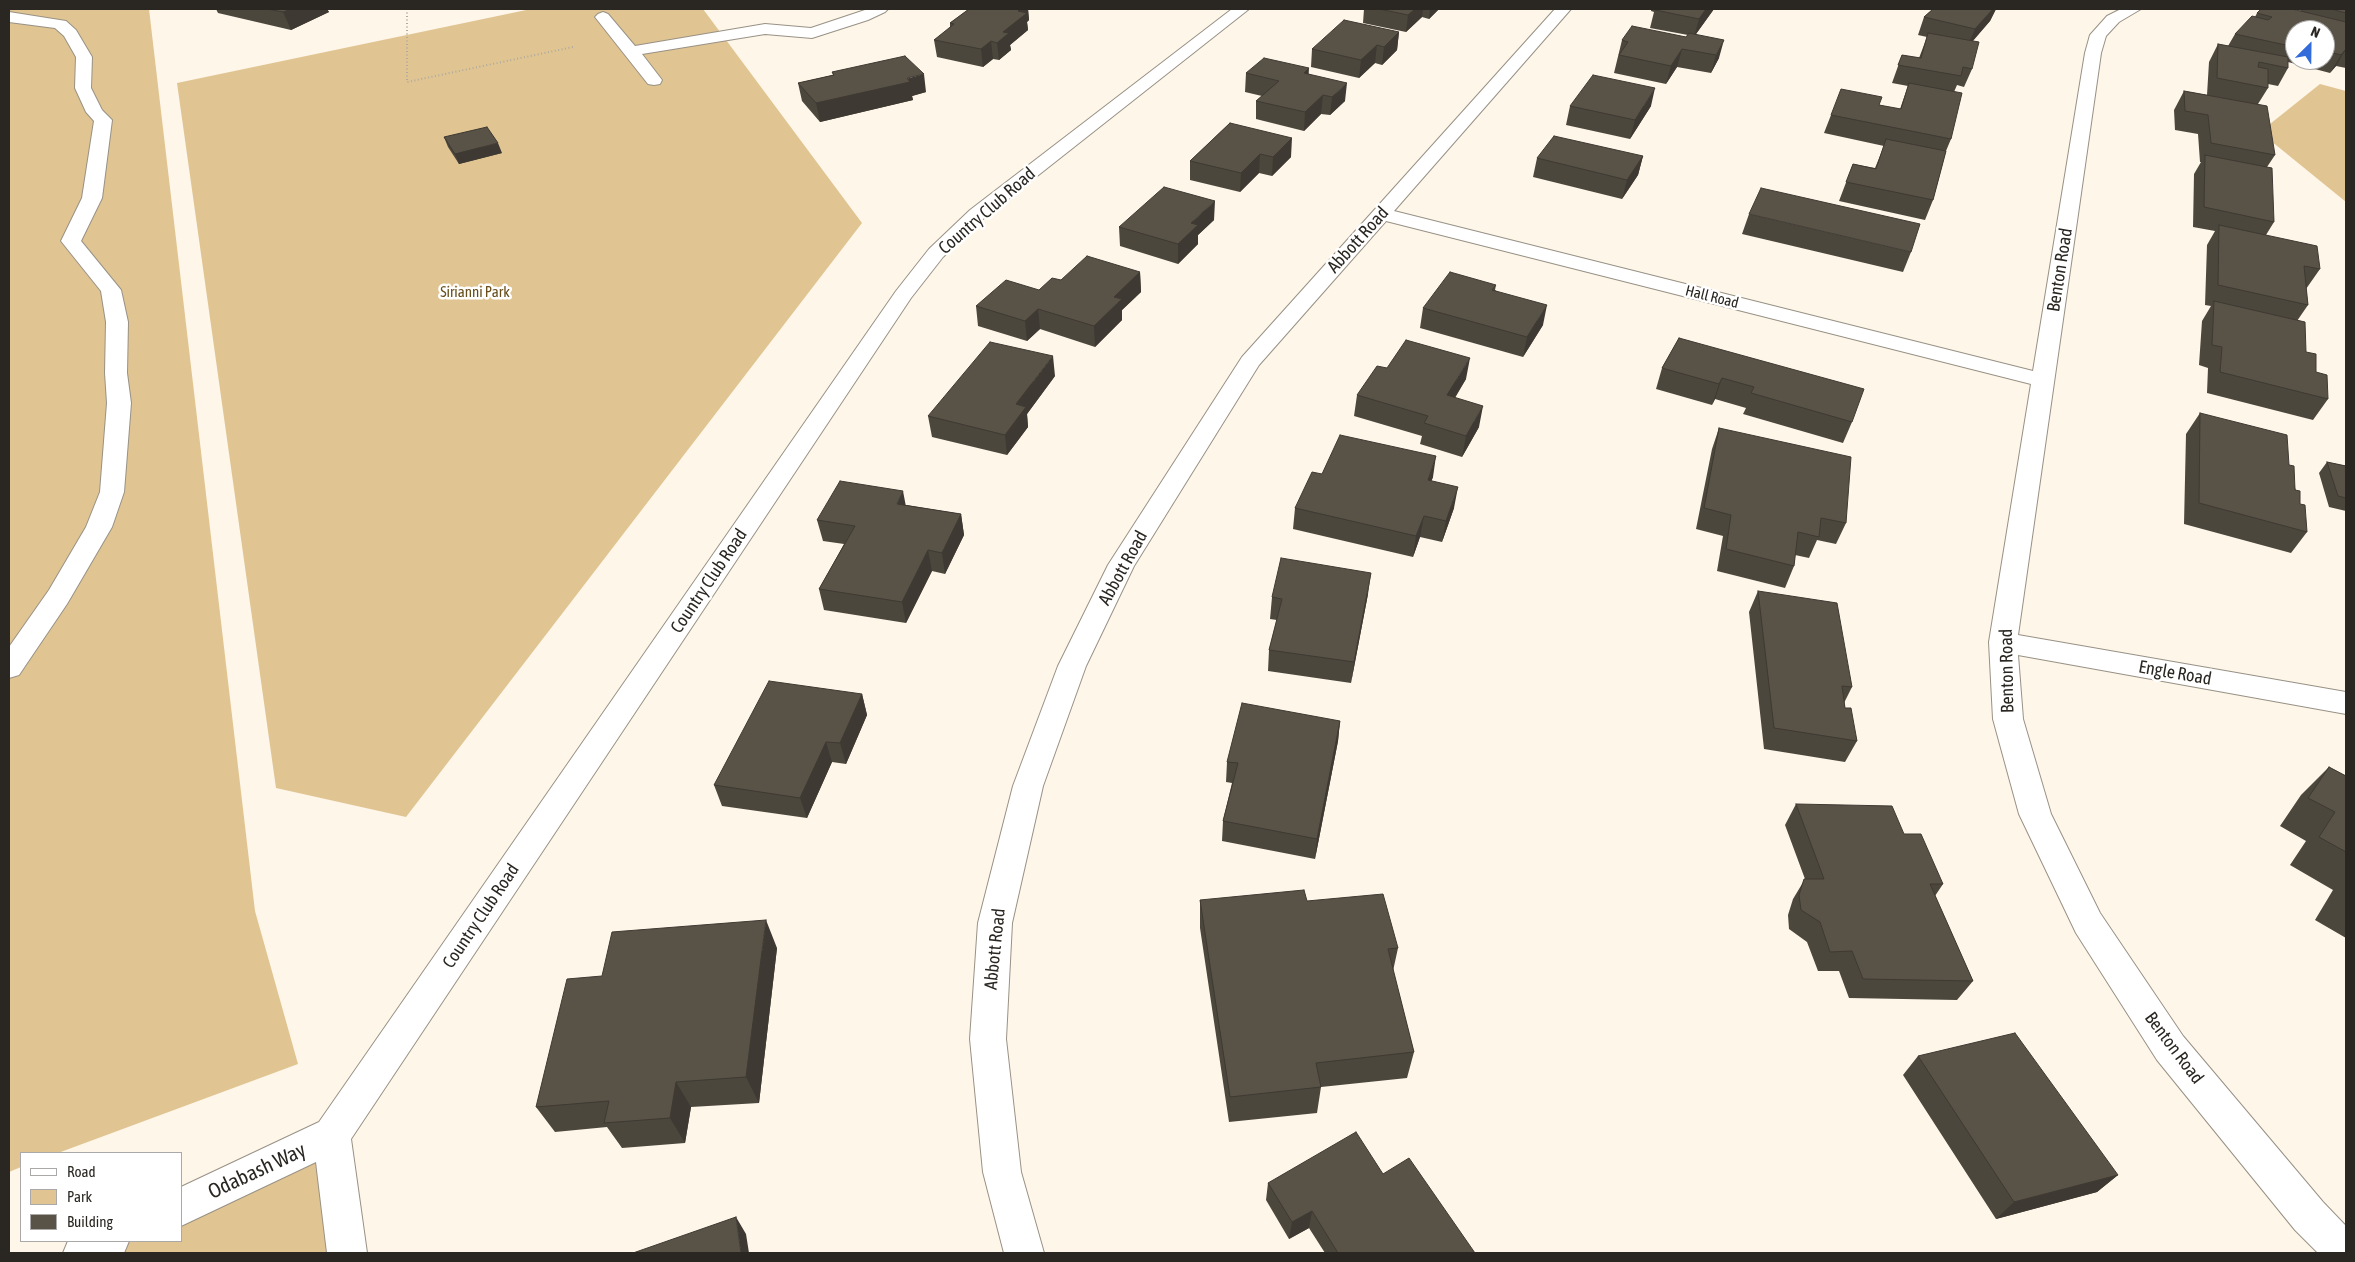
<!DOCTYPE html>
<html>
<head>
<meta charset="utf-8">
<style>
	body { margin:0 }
	#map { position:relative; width:2355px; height:1262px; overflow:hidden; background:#fef6e9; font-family:"Asap Condensed",sans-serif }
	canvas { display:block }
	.frame { position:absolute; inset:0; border:10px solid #2a2722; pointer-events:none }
	.legend { position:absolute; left:20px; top:1152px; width:162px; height:90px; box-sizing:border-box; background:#fff; border:1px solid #aaa9a7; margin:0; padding:6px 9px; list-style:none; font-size:15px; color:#2a2722 }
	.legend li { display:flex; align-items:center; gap:10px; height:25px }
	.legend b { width:25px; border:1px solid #aaa9a7 }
	.north { position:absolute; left:2285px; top:20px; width:50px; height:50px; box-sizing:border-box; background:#fff; border:1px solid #aaa9a7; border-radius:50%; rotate:23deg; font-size:14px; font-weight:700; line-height:20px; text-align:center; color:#2a2722 }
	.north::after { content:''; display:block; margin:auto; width:18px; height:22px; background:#336bda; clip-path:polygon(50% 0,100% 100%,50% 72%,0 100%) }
</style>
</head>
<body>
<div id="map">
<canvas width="2355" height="1262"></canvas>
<div class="frame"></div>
<ul class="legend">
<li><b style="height:6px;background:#fff"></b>Road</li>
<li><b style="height:14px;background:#e0c593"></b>Park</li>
<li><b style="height:14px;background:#585247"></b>Building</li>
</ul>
<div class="north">N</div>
</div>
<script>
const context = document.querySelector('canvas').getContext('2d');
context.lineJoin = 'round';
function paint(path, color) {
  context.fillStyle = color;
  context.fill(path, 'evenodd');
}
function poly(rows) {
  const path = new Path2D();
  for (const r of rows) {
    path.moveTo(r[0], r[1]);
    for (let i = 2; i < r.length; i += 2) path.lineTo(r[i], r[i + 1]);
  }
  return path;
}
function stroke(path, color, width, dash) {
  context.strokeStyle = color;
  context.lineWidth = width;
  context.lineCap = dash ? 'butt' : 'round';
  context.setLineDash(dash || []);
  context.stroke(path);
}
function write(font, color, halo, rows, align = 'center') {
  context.font = font + ' "Asap Condensed",sans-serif';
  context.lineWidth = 5;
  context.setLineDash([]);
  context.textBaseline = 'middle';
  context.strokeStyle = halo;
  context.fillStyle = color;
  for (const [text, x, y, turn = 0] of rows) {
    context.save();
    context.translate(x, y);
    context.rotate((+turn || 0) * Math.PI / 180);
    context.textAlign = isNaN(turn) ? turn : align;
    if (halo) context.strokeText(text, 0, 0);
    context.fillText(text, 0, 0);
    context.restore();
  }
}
const green = poly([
	[9,9,149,9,255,911,298,1064,58,1153,21,1153,21,1167,9,1172],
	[531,9,703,9,862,223,406,817,276,788,177,83],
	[2320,84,2346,91,2346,202,2260,132],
	[332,1135,345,1253,83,1253,109,1241,181,1241,181,1207]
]);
const path = poly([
	[407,9,407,82,573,47]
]);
const minor = poly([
	[868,9,888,9,885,12,868,20,812,38,765,34,642,54,662,80,660,84,654,85,648,84,595,17,598,14,603,12,608,14,635,46,765,24,811,28,868,9],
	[1232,9,1249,9,984,218,943,257,911,298,351,1139,367,1253,327,1253,316,1162,181,1226,181,1187,319,1122,896,291,929,249,970,210,1232,9],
	[1555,9,1571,9,1394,211,2033,371,2085,53,2090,35,2107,16,2121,9,2141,9,2119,22,2106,36,2101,53,2018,635,2346,692,2346,714,2018,655,2023,719,2051,814,2100,913,2183,1036,2323,1202,2346,1226,2346,1253,2318,1253,2295,1230,2157,1060,2076,933,2019,814,1993,719,1989,642,2031,384,1386,221,1259,365,1134,566,1086,666,1043,786,1012,923,1006,1039,1021,1172,1044,1253,1004,1253,983,1172,970,1039,978,923,1013,786,1058,666,1108,565,1242,357,1555,9],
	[9,12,66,21,76,30,92,57,91,88,102,110,112,120,102,198,81,241,121,290,128,322,127,373,131,403,124,492,112,527,67,604,19,675,9,678,9,647,49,590,86,527,100,492,107,403,105,373,106,322,101,291,61,241,82,198,94,121,86,112,75,88,76,57,64,36,55,28,9,22,9,12],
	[68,1241,129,1241,124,1253,63,1253,68,1241]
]);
const wall = poly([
	[216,9,327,9,329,12,291,30,218,13],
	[969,9,1028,9,1029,20,1027,22,1028,30,1010,45,1011,50,999,60,993,59,983,67,937,57,934,40,950,28,950,23],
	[1364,9,1439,9,1429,19,1422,17,1406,32,1363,23],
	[1651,9,1714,9,1695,35,1719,58,1711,73,1677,67,1666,84,1614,73,1622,40,1686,37,1688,35,1650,28,1654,12,1651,11],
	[1933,9,1996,9,1990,21,1973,41,1972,69,1964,87,1957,85,1954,92,1951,139,1946,151,1933,200,1925,220,1839,201,1853,164,1875,168,1884,146,1824,133,1831,115,1879,105,1900,109,1908,86,1892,83,1902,55,1919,58,1927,37,1918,35,1924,17],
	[2296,9,2346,9,2346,68,2336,66,2330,73,2288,62,2288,68,2278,86,2268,84,2268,88,2258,104,2275,155,2267,167,2274,222,2266,235,2320,269,2306,289,2308,305,2297,321,2306,352,2316,372,2328,399,2313,420,2207,393,2208,368,2199,365,2202,321,2211,306,2205,305,2207,245,2215,231,2193,227,2194,174,2201,162,2200,162,2198,134,2175,130,2174,110,2184,91,2207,95,2209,62,2218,44,2228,46,2235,34,2255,17,2257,13,2301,11],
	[2295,30,2325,30,2325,60,2295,60],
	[1399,32,1397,50,1382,65,1375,63,1359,78,1311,67,1312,49],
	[832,72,926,92,912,96,913,100,820,122,802,101,798,83,833,75],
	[1246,73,1309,74,1345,101,1330,115,1321,114,1304,131,1256,119,1256,101,1262,96,1245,92],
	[1570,106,1651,106,1630,139,1566,125],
	[1230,123,1291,157,1272,176,1259,173,1240,192,1190,180,1190,161],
	[444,137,502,153,459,164,448,147],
	[1643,156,1638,175,1622,199,1533,177,1537,158],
	[1749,214,1911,252,1903,272,1742,234],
	[1214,220,1198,235,1198,244,1178,264,1120,246,1119,227],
	[1140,272,1141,292,1122,310,1122,320,1095,347,1040,329,1027,341,978,326,976,306,1039,290,1061,280],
	[1496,285,1495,290,1543,325,1523,357,1420,328,1423,308],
	[1679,338,1852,422,1843,443,1743,414,1746,408,1715,399,1712,405,1656,389,1662,368],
	[1055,376,1027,414,1028,427,1007,455,932,437,928,416],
	[1466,379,1455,398,1479,427,1462,457,1420,444,1422,436,1354,416,1357,395],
	[2200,413,2289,465,2307,532,2291,553,2184,524,2186,434],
	[1719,428,1846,523,1836,544,1817,540,1809,558,1795,555,1794,566,1785,588,1717,571,1723,536,1696,529,1712,449],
	[2327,462,2346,466,2346,511,2329,507,2319,473],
	[1322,474,1433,477,1431,481,1454,508,1442,542,1420,537,1413,557,1293,529,1295,508],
	[906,505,961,514,964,535,945,574,932,571,906,623,824,610,819,589,844,544,823,541,817,520],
	[1758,591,1852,687,1844,703,1845,708,1857,741,1845,762,1764,749,1749,612],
	[1368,594,1351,683,1268,671,1269,650,1277,620,1270,619,1272,597],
	[862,694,867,715,846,764,832,762,807,818,722,806,714,785],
	[1340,721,1338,741,1315,859,1222,841,1223,821,1232,783,1226,782,1227,762],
	[2329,767,2346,776,2346,938,2315,920,2333,890,2290,865,2306,841,2280,826,2301,795],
	[1796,804,1904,834,1943,884,1935,896,1973,981,1957,1000,1849,998,1839,971,1818,971,1807,942,1789,929,1788,915,1793,899,1805,879,1785,825],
	[1200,900,1307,901,1398,948,1393,971,1414,1052,1407,1078,1321,1087,1317,1113,1229,1122,1200,928],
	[777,948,759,1103,691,1107,685,1143,622,1148,607,1127,555,1132,536,1107,602,976],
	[1918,1056,2118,1175,2097,1192,1996,1219,1903,1075],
	[1383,1174,1475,1253,1325,1253,1309,1228,1289,1239,1266,1200,1268,1183]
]);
const shadedWall = poly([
	[291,9,327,9,329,12,291,30,283,12],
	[1021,9,1028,9,1029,20,1027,22,1028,30,1010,45,1011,50,999,60,997,43,1003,32,1018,11],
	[1415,9,1423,9,1422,17,1406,32,1408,15],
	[1430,9,1439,9,1429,19],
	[1706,9,1714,9,1694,37,1699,19],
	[1993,9,1996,9,1990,21,1967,47,1975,29],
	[1399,32,1397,50,1382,65,1384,47],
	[1724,40,1719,58,1711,73,1716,55],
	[991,41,993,59,983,67,981,49],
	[1377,45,1375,63,1359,78,1361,60],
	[1682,49,1677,67,1666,84,1671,66],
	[2346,49,2336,66,2330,73,2341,55],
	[1309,68,1308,86,1304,73],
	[924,74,926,92,912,96,913,100,820,122,816,103],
	[1347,83,1345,101,1330,115,1332,97],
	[1655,88,1651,106,1630,139,1635,120],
	[1323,95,1321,114,1304,131,1305,112],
	[1292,138,1291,157,1272,176,1273,157],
	[498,143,502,153,459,164,455,154],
	[1260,154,1259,173,1240,192,1241,173],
	[1643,156,1638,175,1622,199,1627,180],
	[1215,201,1214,220,1198,235,1198,244,1178,264,1178,244,1191,223],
	[1140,272,1141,292,1122,310,1122,320,1095,347,1094,326,1114,297],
	[1547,305,1543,325,1523,357,1527,337],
	[1038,309,1040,329,1027,341,1025,321],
	[1053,356,1055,376,1027,414,1028,427,1007,455,1005,435,1016,404],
	[1470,358,1466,379,1443,416,1447,395],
	[1722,378,1715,399,1712,405,1719,384],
	[1483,406,1479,427,1462,457,1466,436],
	[1436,456,1433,477,1424,501,1428,480],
	[1458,487,1454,508,1442,542,1446,521],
	[903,491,907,512,897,504],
	[961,514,964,535,945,574,942,553],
	[1424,516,1420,537,1413,557,1416,536],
	[928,550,932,571,906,623,902,602],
	[1371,573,1368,594,1351,683,1354,662],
	[862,694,867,715,846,764,840,743],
	[1340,721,1338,741,1315,859,1317,839],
	[826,742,832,762,807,818,800,798],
	[766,920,777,948,759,1103,746,1077],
	[676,1082,691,1107,685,1143,670,1118],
	[2118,1175,2097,1192,1996,1219,2014,1202],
	[1312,1211,1309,1228,1289,1239,1292,1222],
	[736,1217,746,1234,749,1253,741,1253]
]);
const building = poly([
	[267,9,291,9,283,12,267,9],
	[969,9,1021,9,1018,11,1027,13,1003,32,1009,33,997,43,991,41,981,49,934,40,954,24,950,23,969,9],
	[1379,9,1415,9,1408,15,1379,9],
	[1656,9,1706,9,1699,19,1655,10,1656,9],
	[1933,9,1993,9,1975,29,1924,17,1933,9],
	[2261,9,2292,9,2346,22,2346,49,2341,55,2325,51,2325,30,2295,30,2295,47,2235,34,2252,16,2268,20,2272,17,2257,13,2261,9],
	[2331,9,2346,9,2346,13,2331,9],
	[1344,20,1399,32,1384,47,1377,45,1361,60,1312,49,1344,20],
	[1632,26,1686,37,1689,33,1724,40,1716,55,1682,49,1671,66,1619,55,1628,42,1622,40,1632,26],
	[1928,33,1979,42,1972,69,1963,67,1961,76,1898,65,1902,55,1921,58,1928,33],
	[2218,44,2288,57,2288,68,2259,62,2258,67,2268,69,2268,88,2217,78,2218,44],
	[905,56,924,74,907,78,910,82,816,103,798,83,834,75,832,72,905,56],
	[1264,58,1309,68,1304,73,1347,83,1332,97,1323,95,1305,112,1256,101,1279,81,1246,73,1264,58],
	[1593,75,1655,88,1635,120,1570,106,1593,75],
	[1909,83,1962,93,1951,139,1831,115,1841,89,1882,97,1879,105,1901,109,1909,83],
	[2184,91,2267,106,2275,155,2211,143,2208,115,2185,111,2184,91],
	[1230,123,1292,138,1273,157,1260,154,1241,173,1190,161,1230,123],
	[487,127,498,143,455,154,444,137,487,127],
	[1554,136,1643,156,1627,180,1537,158,1554,136],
	[1886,139,1946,151,1933,200,1846,182,1853,164,1876,169,1886,139],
	[2205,155,2272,168,2274,222,2204,207,2205,155],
	[1164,187,1215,201,1191,223,1198,225,1178,244,1119,227,1164,187],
	[1761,188,1920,224,1911,252,1749,214,1761,188],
	[2219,225,2317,246,2320,269,2304,266,2308,305,2218,285,2219,225],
	[1087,256,1140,272,1114,297,1122,299,1094,326,1038,309,1025,321,976,306,1006,280,1039,290,1052,278,1061,280,1087,256],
	[1450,272,1496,285,1492,290,1547,305,1527,337,1423,308,1450,272],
	[2214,301,2305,322,2306,352,2316,354,2316,372,2327,375,2328,399,2220,372,2222,347,2212,345,2214,301],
	[1679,338,1864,389,1852,422,1751,393,1754,387,1722,378,1719,384,1662,368,1679,338],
	[1406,340,1470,358,1447,395,1483,406,1466,436,1424,423,1428,416,1357,395,1377,366,1387,368,1406,340],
	[990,342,1053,356,1016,404,1026,407,1005,435,928,416,990,342],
	[2200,413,2287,435,2289,465,2294,466,2295,490,2300,491,2300,504,2305,505,2307,532,2199,503,2200,413],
	[1719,428,1851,457,1846,523,1821,518,1819,537,1798,532,1794,566,1726,549,1731,515,1704,508,1719,428],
	[1340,435,1436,456,1428,480,1458,487,1446,521,1424,516,1416,536,1295,508,1312,472,1322,474,1340,435],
	[2327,462,2346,466,2346,498,2338,496,2327,462],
	[840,481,903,491,897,504,961,514,942,553,928,550,902,602,819,589,855,526,817,520,840,481],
	[1281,558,1371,573,1354,662,1269,650,1282,599,1272,597,1281,558],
	[1758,591,1837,603,1852,687,1842,686,1845,708,1851,708,1857,741,1774,728,1758,591],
	[769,681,862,694,840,743,826,742,800,798,714,785,769,681],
	[1242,703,1340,721,1317,839,1223,821,1238,763,1227,762,1242,703],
	[2329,767,2346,776,2346,852,2319,837,2335,812,2308,798,2329,767],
	[1796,804,1892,806,1904,834,1921,834,1943,884,1930,884,1973,981,1863,979,1852,951,1830,952,1820,922,1801,910,1799,895,1804,879,1824,879,1796,804],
	[1304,890,1307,901,1383,894,1398,948,1388,949,1414,1052,1316,1063,1321,1087,1230,1097,1200,900,1304,890],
	[766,920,746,1077,676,1082,670,1118,604,1123,609,1101,536,1107,567,979,602,976,612,932,766,920],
	[2015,1033,2118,1175,2014,1202,1918,1056,2015,1033],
	[1356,1132,1383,1174,1409,1158,1475,1253,1338,1253,1312,1211,1292,1222,1268,1183,1356,1132],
	[736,1217,741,1253,633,1253,736,1217]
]);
const farParknames = [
	["Sirianni Park",475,292]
];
const farStreetnames = [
	["Hall Road",1712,297,14]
];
const streetNames = [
	["Country Club Road",987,211,-41],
	["Abbott Road",1358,240,-48],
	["Benton Road",2060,270,-81],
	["Abbott Road",1123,568,-61],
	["Country Club Road",709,581,-56],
	["Benton Road",2007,671,-91],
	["Engle Road",2175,673,10],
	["Country Club Road",481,916,-56],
	["Abbott Road",995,949,-84],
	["Benton Road",2174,1048,53]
];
const nearStreetnames = [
	["Odabash Way",257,1171,-25]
];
paint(green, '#e0c593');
stroke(minor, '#989185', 2);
stroke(path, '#afa99f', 2, [1, 2.5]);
paint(minor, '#fff');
paint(wall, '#4c473d');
paint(shadedWall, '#3e3932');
paint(building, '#585247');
stroke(building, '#3e3932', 1);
write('15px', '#674d18', '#fff', farParknames);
write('15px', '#2a2722', '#fff', farStreetnames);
write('18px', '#2a2722', '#fff', streetNames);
write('21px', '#2a2722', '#fff', nearStreetnames);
</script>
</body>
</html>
